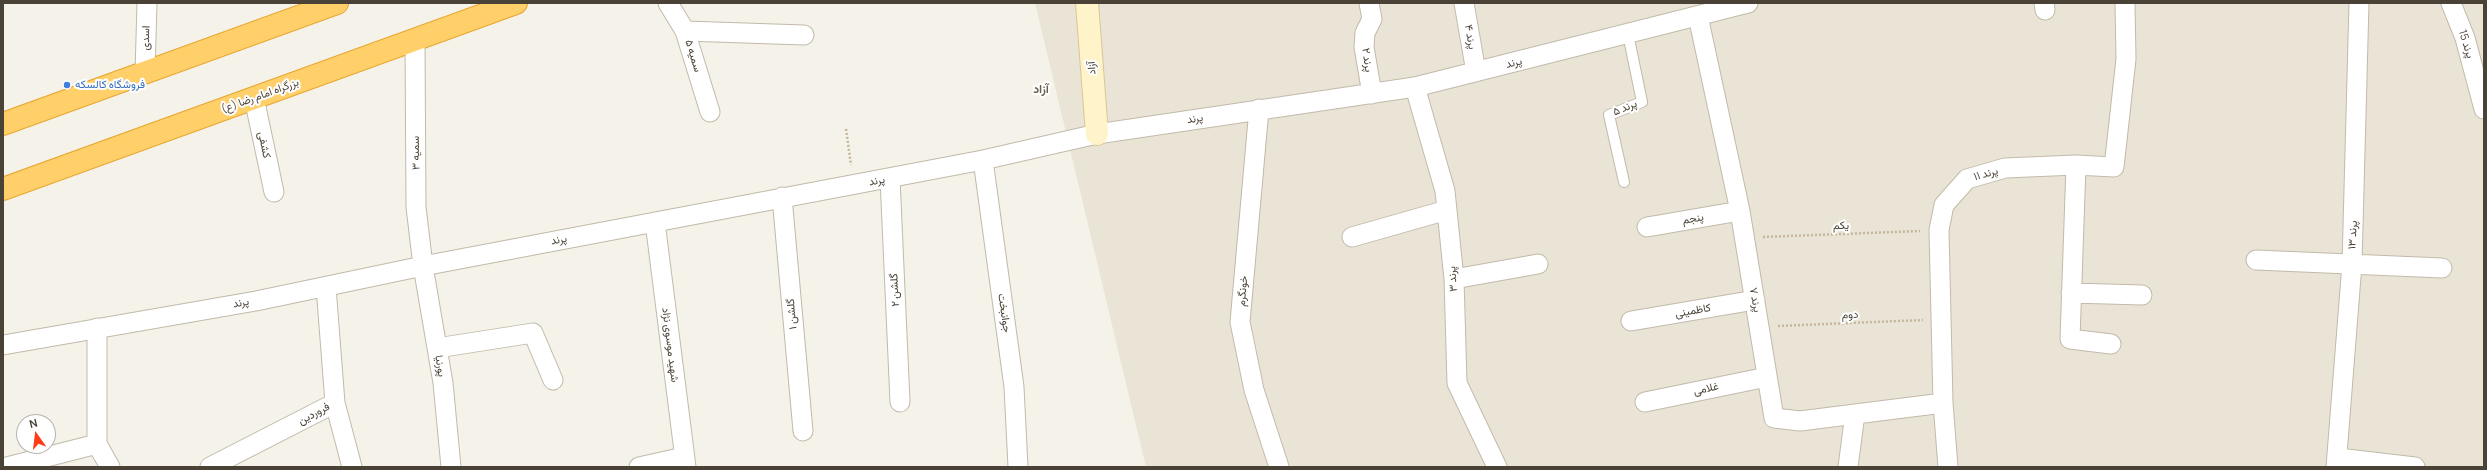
<!DOCTYPE html>
<html>
<head>
<meta charset="utf-8">
<style>
	body { margin:0 }
	#map { position:relative; width:2487px; height:470px; overflow:hidden; background:#f5f2e9; font-family:Manrope,sans-serif }
	canvas { display:block }
	.frame { position:absolute; inset:0; border:4px solid #4a4236; pointer-events:none }
	.north { position:absolute; left:16px; top:414px; width:40px; height:40px; box-sizing:border-box; background:#fff; border:1px solid #b7b3af; border-radius:50%; rotate:346deg; font-size:11px; font-weight:700; line-height:16px; text-align:center; color:#4a4236 }
	.north::after { content:''; display:block; margin:auto; width:14px; height:18px; background:#ff3c16; clip-path:polygon(50% 0,100% 100%,50% 72%,0 100%) }
</style>
</head>
<body>
<div id="map">
<canvas width="2487" height="470"></canvas>
<div class="frame"></div>
<div class="north">N</div>
</div>
<script>
const context = document.querySelector('canvas').getContext('2d');
context.lineJoin = 'round';
function paint(path, color) {
  context.fillStyle = color;
  context.fill(path, 'evenodd');
}
function poly(rows) {
  const path = new Path2D();
  for (const r of rows) {
    path.moveTo(r[0], r[1]);
    for (let i = 2; i < r.length; i += 2) path.lineTo(r[i], r[i + 1]);
  }
  return path;
}
function stroke(path, color, width, dash) {
  context.strokeStyle = color;
  context.lineWidth = width;
  context.lineCap = dash ? 'butt' : 'round';
  context.setLineDash(dash || []);
  context.stroke(path);
}
function write(font, color, halo, rows, align = 'center') {
  context.font = font + ' Manrope,Vazirmatn,sans-serif';
  context.lineWidth = 4;
  context.setLineDash([]);
  context.textBaseline = 'middle';
  context.strokeStyle = halo;
  context.fillStyle = color;
  for (const [text, x, y, turn = 0] of rows) {
    context.save();
    context.translate(x, y);
    context.rotate((+turn || 0) * Math.PI / 180);
    context.textAlign = isNaN(turn) ? turn : align;
    if (halo) context.strokeText(text, 0, 0);
    context.fillText(text, 0, 0);
    context.restore();
  }
}
const residential = poly([
	[1035,3,2484,3,2484,467,1146,467]
]);
const path = poly([
	[846,129,851,165],
	[1763,237,1920,231],
	[1778,326,1923,320]
]);
const lane = poly([
	[1624,182,1609,115,1642,102,1628,34]
]);
const street = poly([
	[668,3,685,31,710,112],
	[1369,3,1372,19,1365,33,1364,47,1372,94],
	[1464,3,1476,72],
	[2044,3,2045,10],
	[2451,3,2465,38,2484,109],
	[1698,16,1740,211,1774,418,1800,421,1943,403],
	[685,31,804,35],
	[415,40,416,207,423,266,443,383,451,467],
	[145,73,147,3],
	[1415,87,1445,191,1454,279,1457,383,1497,467],
	[254,98,274,192],
	[1259,109,1240,322,1254,390,1279,467],
	[983,160,1014,387,1018,467],
	[2076,165,2070,339,2111,344],
	[890,178,900,402],
	[782,197,803,431],
	[655,222,686,467],
	[1647,227,1740,211],
	[1352,237,1447,210],
	[2256,260,2442,268],
	[1454,279,1538,264],
	[2071,293,2142,295],
	[1631,321,1755,300],
	[97,328,97,444],
	[3,345,256,301,423,266,983,160,1097,134,1415,87,1748,3],
	[437,348,533,333,553,380],
	[1645,402,1767,377],
	[335,403,352,467],
	[2338,458,2415,467],
	[7,467,97,444,110,467],
	[210,467,335,403,326,287],
	[639,467,684,457],
	[1848,467,1855,414],
	[1948,467,1943,403,1939,230,1944,205,1967,179,2005,168,2076,165,2114,167,2126,59,2125,3],
	[2336,467,2352,264,2359,3]
]);
const secondary = poly([
	[1087,3,1097,134]
]);
const highway = poly([
	[3,124,337,3],
	[3,189,516,3]
]);
const markers = [
	[67,85,4,"#3f7fe0"]
];
const streetNames = [
	["پرند ۴",1470,37,80],
	["اسدی",146,38,-88],
	["پرند 15",2466,44,73],
	["سمیه ۵",693,56,73],
	["پرند ۲",1367,60,82],
	["پرند",1514,63,-14],
	["آزاد",1092,68,-94],
	["بزرگراه امام رضا (ع)",260,96,-20],
	["پرند ۵",1625,108,-23],
	["پرند",1195,119,-9],
	["کشفی",264,145,78],
	["سمیه ۳",416,153,-91],
	["پرند ۱۱",1986,174,-15],
	["پرند",877,181,-11],
	["پنجم",1693,219,-10],
	["یکم",1841,226,-2],
	["پرند ۱۳",2353,235,-87],
	["پرند",559,240,-11],
	["پرند ۳",1453,279,-94],
	["گلشن ۲",895,290,-93],
	["خونگرم",1243,291,-85],
	["پرند ۷",1755,300,80],
	["پرند",241,303,-10],
	["کاظمینی",1693,311,-10],
	["جوانبخت",1004,313,82],
	["گلشن ۱",792,314,-95],
	["دوم",1850,315,-3],
	["شهید موسوی نژاد",670,345,83],
	["پورنیا",440,366,81],
	["غلامی",1706,389,-12],
	["فروردین",314,414,-28]
];
const shopNames = [
	["فروشگاه کالسکه",75,85]
];
const neighbourhoodNames = [
	["آزاد",1041,90]
];
paint(residential, '#eae4d6');
stroke(lane, '#c2baaa', 12);
stroke(street, '#c2baaa', 21);
stroke(secondary, '#d8c796', 24);
stroke(highway, '#e7a731', 24);
stroke(path, '#c4b69b', 2.5, [2, 2]);
stroke(lane, '#fff', 10);
stroke(street, '#fff', 19);
stroke(secondary, '#fff3c9', 22);
stroke(highway, '#ffcf6a', 22);
for (const [x, y, r, color] of markers) {
  const dot = new Path2D();
  dot.arc(x, y, r, 0, 2 * Math.PI);
  context.fillStyle = color;
  context.fill(dot);
  stroke(dot, '#fff', 1.5);
}
write('11px', '#4a4236', '#fff', streetNames);
write('11px', '#366cbe', '#fff', shopNames, 'left');
write('bold 12px', '#6d614d', '#fff', neighbourhoodNames);
</script>
</body>
</html>
